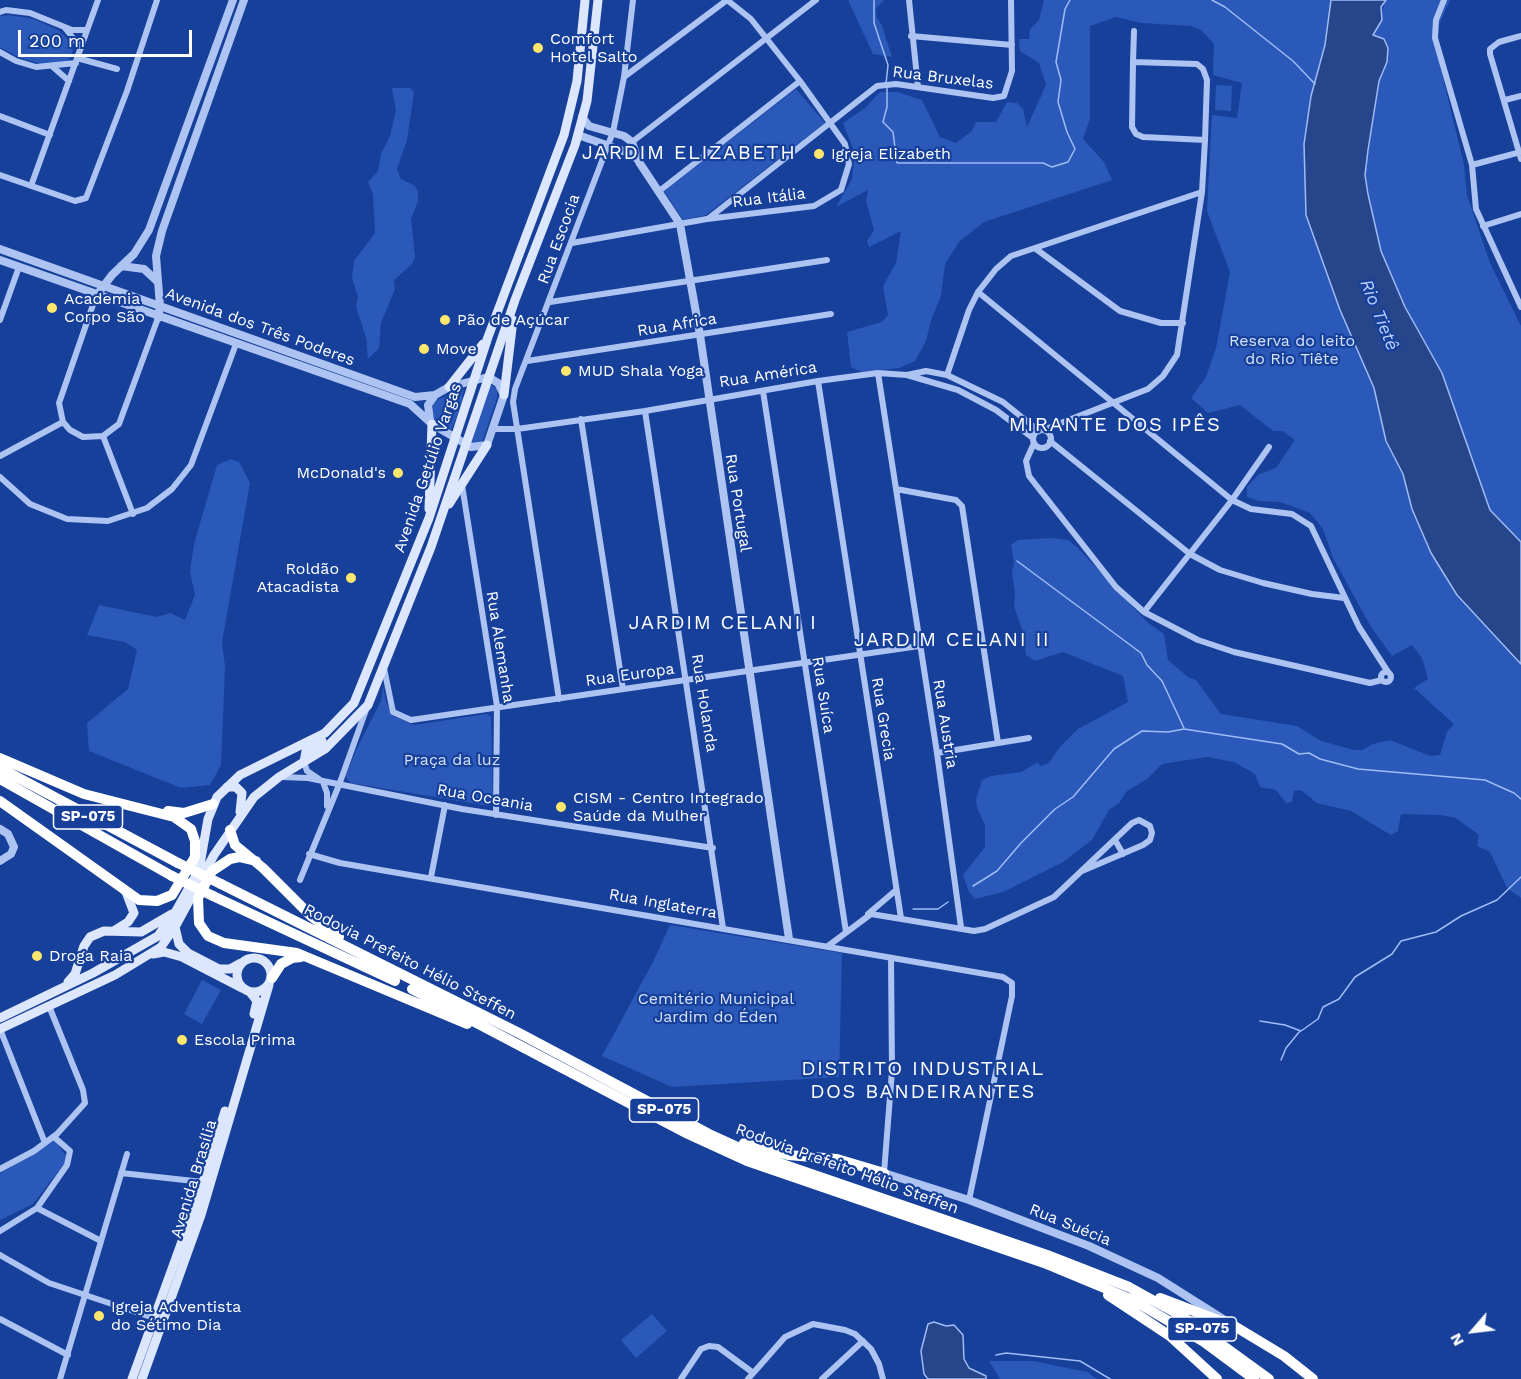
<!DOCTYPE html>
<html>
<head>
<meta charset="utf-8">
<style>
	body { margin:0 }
	#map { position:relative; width:1521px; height:1379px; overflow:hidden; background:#17409b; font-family:"Work Sans",sans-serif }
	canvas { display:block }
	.north { position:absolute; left:1443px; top:1301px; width:60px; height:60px; -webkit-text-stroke:4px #17409b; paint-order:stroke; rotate:242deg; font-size:16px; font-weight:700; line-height:24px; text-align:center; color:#fff }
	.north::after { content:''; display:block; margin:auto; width:21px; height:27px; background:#fff; clip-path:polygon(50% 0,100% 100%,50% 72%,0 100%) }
	.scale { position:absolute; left:18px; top:30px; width:174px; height:27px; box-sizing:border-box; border:3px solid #fff; border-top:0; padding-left:8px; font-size:18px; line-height:21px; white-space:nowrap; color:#fff; -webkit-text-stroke:4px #17409b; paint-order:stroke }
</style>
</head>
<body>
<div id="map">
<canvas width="1521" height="1379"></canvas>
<div class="north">N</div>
<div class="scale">200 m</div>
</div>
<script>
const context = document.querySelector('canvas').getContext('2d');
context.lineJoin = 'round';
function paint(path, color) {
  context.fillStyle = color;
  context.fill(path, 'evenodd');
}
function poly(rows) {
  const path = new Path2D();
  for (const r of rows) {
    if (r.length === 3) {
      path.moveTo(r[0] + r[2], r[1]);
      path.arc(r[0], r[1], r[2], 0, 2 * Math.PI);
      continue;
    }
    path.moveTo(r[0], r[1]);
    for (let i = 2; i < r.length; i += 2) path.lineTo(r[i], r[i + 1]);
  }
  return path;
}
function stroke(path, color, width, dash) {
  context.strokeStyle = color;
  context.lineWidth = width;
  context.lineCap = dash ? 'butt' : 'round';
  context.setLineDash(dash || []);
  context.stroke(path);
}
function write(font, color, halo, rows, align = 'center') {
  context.font = font + ' "Work Sans",sans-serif';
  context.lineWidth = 4.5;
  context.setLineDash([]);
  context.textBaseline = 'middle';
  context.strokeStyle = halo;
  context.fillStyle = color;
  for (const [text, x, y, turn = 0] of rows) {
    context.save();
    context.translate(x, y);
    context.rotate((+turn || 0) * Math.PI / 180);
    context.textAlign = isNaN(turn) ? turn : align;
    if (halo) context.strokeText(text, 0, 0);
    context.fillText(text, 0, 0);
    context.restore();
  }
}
const green = poly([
	[848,0,884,0,876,8,877,18,882,26,892,57,873,54],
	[1044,0,1346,0,1319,91,1521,650,1521,898,1507,888,1490,852,1477,846,1479,835,1456,818,1441,815,1401,814,1398,831,1391,835,1351,811,1317,803,1301,790,1294,791,1292,802,1286,803,1276,790,1260,787,1255,774,1234,762,1207,757,1162,764,1147,779,1127,791,1119,803,1109,810,1092,840,1063,862,1003,892,975,899,969,892,963,875,985,847,985,825,977,808,976,799,982,780,991,776,1021,772,1038,762,1040,766,1049,763,1059,748,1078,729,1128,702,1123,676,1063,652,1035,661,1026,655,1023,631,1014,607,1015,594,1012,572,1014,563,1011,545,1018,540,1050,538,1068,540,1077,547,1147,622,1164,634,1168,660,1188,677,1196,680,1221,714,1297,726,1321,741,1354,750,1362,750,1373,744,1390,740,1430,756,1440,755,1447,732,1454,724,1414,688,1428,679,1422,658,1412,645,1392,656,1371,627,1333,558,1323,529,1310,513,1280,502,1259,501,1247,497,1247,487,1259,474,1276,468,1295,440,1282,431,1273,431,1240,405,1208,413,1191,398,1206,377,1216,348,1230,272,1207,211,1212,115,1237,118,1242,83,1213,75,1214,44,1201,30,1192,26,1142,23,1116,17,1090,26,1090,119,1083,139,1104,162,1112,180,984,222,959,242,945,264,941,296,931,320,926,341,915,361,899,368,862,372,851,367,847,332,882,322,888,315,883,286,896,263,901,231,869,247,867,241,874,230,866,201,868,190,836,207,852,179,855,154,843,123,865,108,880,92,897,92,922,100,940,137,956,143,972,131,976,122,996,122,1007,102,1017,103,1023,109,1027,127,1046,85,1039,63,1020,51,1019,39,1029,39,1030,29,1039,20],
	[1386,0,1450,0,1437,29,1435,45,1464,165,1467,195,1490,263,1521,326,1521,542,1490,510,1442,373,1405,307,1381,251,1365,175,1384,39,1373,36],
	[9,15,34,19,58,30,70,41,73,50,68,61,57,65,41,64,20,58,0,47,0,16],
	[1216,85,1232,86,1231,111,1215,110],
	[392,88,410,88,414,92,407,140,397,169,401,179,415,186,418,192,418,201,411,219,415,257,412,264,394,280,395,289,381,323,379,348,368,359,366,337,356,307,358,297,352,278,354,261,375,233,373,194,368,182,378,171,381,154,390,136,396,110],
	[796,89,825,123,706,215,683,220,664,191],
	[490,384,497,389,497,398,482,442,471,444],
	[464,389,462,397,466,395,451,430,436,423,431,416,434,401],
	[231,459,239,462,250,483,222,642,225,667,221,765,210,785,181,788,89,751,87,723,128,689,137,650,125,642,87,635,99,605,157,617,170,613,185,620,195,595,190,572,194,544,217,465],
	[383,686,386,702,393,716,414,725,487,714,491,717,493,799,489,806,351,783,347,779,346,775,356,750,381,701],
	[670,925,842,953,839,1077,672,1087,602,1056,654,960],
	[202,980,221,990,202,1024,184,1014],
	[55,1140,68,1159,33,1204,0,1220,0,1173],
	[652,1314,667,1331,636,1358,621,1340],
	[989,1361,1033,1361,1087,1372,1097,1379,1000,1379]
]);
const water = poly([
	[1331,0,1386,0,1381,7,1382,20,1373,35,1384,39,1388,48,1387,62,1379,81,1368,150,1365,175,1368,194,1381,251,1405,307,1442,373,1490,510,1521,542,1521,664,1457,595,1431,553,1412,509,1403,474,1386,441,1374,388,1340,310,1306,215,1304,144,1311,96,1325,45,1331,0],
	[934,1322,946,1326,954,1325,963,1335,964,1359,969,1368,986,1376,986,1379,928,1379,924,1374,921,1351,928,1324,934,1322]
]);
const stream = poly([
	[874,0,874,23,888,65,886,84],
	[1212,0,1225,7,1293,61,1315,84],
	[887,88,887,107,883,122,893,132,897,163,1043,163,1052,167,1068,162,1075,149,1067,132,1058,102,1061,80,1056,62,1065,9,1070,0],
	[1017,561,1141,653,1147,665,1162,681,1184,728],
	[973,886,997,871,1021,843,1055,809,1073,797,1114,749,1142,731,1168,732,1184,729,1282,744,1299,754,1309,753,1320,759,1358,769,1485,780,1514,793,1521,799],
	[913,909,938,909,948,902],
	[1260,1021,1285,1025,1301,1031,1318,1019,1323,1007,1339,999,1355,977,1392,954,1401,941,1436,932,1461,916,1497,900,1521,877],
	[1281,1060,1286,1048,1300,1031],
	[996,1355,1006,1353,1080,1361,1110,1379]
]);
const minor = poly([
	[909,0,918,87],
	[1444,0,1436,20,1435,38,1472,165,1476,209,1521,307],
	[0,12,6,10,30,13,72,30,87,30],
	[65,28,81,48],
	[911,36,1012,45],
	[1521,36,1499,42,1490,49,1490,54,1521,159],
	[0,52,16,61,36,67,76,63],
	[77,58,117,69],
	[1133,62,1134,31],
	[53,67,69,81],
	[624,77,727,0],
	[1505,100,1521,96],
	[0,116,50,135],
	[626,152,632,142,816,0],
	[1472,165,1521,152],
	[0,175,75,201,86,198,127,91,157,0],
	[31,186,98,0],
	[658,192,800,81],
	[709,218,877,86,896,84,993,98,1004,96,1012,71,1011,0],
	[1483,226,1521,214],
	[572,243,707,219,814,206,841,190,849,164,845,144,800,81,751,19,727,0],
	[1036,249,1120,311,1161,323,1183,323],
	[978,292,1232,500,1251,509,1292,514,1311,526,1359,627,1388,672],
	[96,296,59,403,63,422,70,430,83,437,103,436,119,424,158,318],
	[550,302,827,260],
	[0,320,19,267],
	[527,361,831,314],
	[878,373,937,753,961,927],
	[907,375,958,390,996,410,1033,438],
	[947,375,969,310,978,292,996,269,1011,256,1202,192],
	[818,381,901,918],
	[763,391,846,932],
	[645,411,723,928],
	[581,419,623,689],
	[493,429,517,429,645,411,818,381,878,373,907,375,926,371,947,375,1003,402,1039,431],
	[1043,430,1148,389,1163,376,1177,355,1202,192,1205,140,1207,80,1203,69,1197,64,1133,62,1132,127,1136,134,1143,137,1205,140],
	[1042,439,9],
	[103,436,133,514],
	[1050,441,1190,554,1220,570,1263,583,1312,594,1344,598],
	[1034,443,1026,461,1029,476,1116,587,1144,612,1198,640,1234,652,1370,683,1382,680],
	[0,456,63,422],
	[0,477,30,504,67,519,108,521,147,508,172,489,191,465,236,344],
	[462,485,497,706,496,815],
	[896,489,956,500,962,506,998,743],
	[1144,612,1232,500,1269,447],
	[384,668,393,712,411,720,919,646],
	[1386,677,5],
	[559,699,513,402,515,389,613,132,624,77,633,0],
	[937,753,1029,738],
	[304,762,307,771,319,779],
	[282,777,308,778,462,809,713,848],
	[323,782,327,793,327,806],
	[1115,840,1123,854],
	[309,854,340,863,1003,977,1012,983,1012,996,969,1200],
	[431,877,445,805],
	[300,880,339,785,366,710],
	[868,914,895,891],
	[828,946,871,914,974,931,985,929,1054,897,1132,823,1139,820,1150,826,1152,833,1150,840,1143,845,1082,871],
	[0,1029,45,1143],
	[0,1169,34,1151,57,1134,85,1103,83,1090,49,1006],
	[121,1173,203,1182],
	[884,1173,892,1071,891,958],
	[37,1208,101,1241],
	[0,1231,37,1208,67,1165,70,1151,54,1137],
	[0,1255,49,1283,154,1318],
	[0,1319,68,1355],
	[60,1379,127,1154],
	[681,1379,701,1349,709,1346,718,1347,752,1372],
	[748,1379,785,1337,813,1324,845,1330,855,1334,871,1349,879,1364,883,1379],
	[822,1379,863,1341]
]);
const tertiary = poly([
	[582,117,589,126,624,136,632,142,639,162,680,224,700,335,789,939],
	[578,135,626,152,637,159],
	[0,249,415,397,435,395,449,387,488,377,498,383,504,395,487,445,471,447,432,424,410,404,0,260],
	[121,266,144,269,158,282],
	[96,296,112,275,134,254,149,230,233,0],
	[158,318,160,306,156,256,162,231,244,0],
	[430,420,428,405,435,395],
	[0,829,8,834,14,847,11,854,0,861],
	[884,1173,969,1200,1089,1246,1158,1278,1223,1319]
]);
const secondary = poly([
	[449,387,483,344],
	[504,395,513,320],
	[449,504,487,445],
	[429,509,432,424],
	[304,762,306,751,322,741],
	[227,787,236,787,242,793,240,812],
	[175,927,179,944,188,953,219,969,230,969,241,963],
	[115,930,128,922,134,913,126,892],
	[153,954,164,952,182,957,242,988],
	[254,975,17],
	[68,982,75,974,84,946,90,937,104,931,141,932,172,914],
	[250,992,257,1001,254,1014],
	[0,1018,93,973,158,936,176,911,199,870,208,819,217,797,240,775,325,733,354,703,429,518,488,337,564,135,577,81,585,0],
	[0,1029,115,975,161,947,175,927,214,855,254,797,279,777,325,749,368,705,431,547,515,300,575,145,587,101,598,0],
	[132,1379,201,1189,225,1111],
	[142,1379,201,1215,269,985]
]);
const motorway = poly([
	[0,758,84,794,174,817,191,829,195,841,195,857,172,895,157,901,139,900,0,801],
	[0,768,178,863],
	[0,779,172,876],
	[168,811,184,813,213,804],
	[230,830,235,845,263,868,311,916,339,937],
	[256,861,239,857,230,859,212,871,198,898,199,923,208,936,224,943,297,953,467,1024],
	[221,884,519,1033,709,1134,753,1154,1047,1255,1129,1287,1185,1318,1269,1379],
	[213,896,395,981],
	[272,978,281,964,292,958,301,957],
	[412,989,688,1134,747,1161,1044,1263,1133,1300,1204,1342,1254,1379],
	[744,1143,788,1155,837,1159,884,1173],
	[1108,1295,1170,1336,1217,1379],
	[1160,1298,1236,1327,1284,1356,1313,1379]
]);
const motorwayBridge = poly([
	[178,863,221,884],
	[172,876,213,896]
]);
const markers = [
	[538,48,6,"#ffe76e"],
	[819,154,6,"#ffe76e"],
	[52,308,6,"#ffe76e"],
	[445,320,6,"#ffe76e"],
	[424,349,6,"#ffe76e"],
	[566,371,6,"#ffe76e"],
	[398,473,6,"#ffe76e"],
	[351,578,6,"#ffe76e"],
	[561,807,6,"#ffe76e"],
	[37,956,6,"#ffe76e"],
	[182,1040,6,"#ffe76e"],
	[99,1316,6,"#ffe76e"]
];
const shields = [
	[88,817,69],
	[664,1110,69],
	[1202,1329,69]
];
const shieldNames = [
	["SP-075",88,817],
	["SP-075",664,1110],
	["SP-075",1202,1329]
];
const poiNames = [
	["Comfort",550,39],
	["Hotel Salto",550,57],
	["Igreja Elizabeth",831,154],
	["Academia",64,299],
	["Corpo São",64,317],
	["Pão de Açúcar",457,320],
	["Move",436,349],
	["MUD Shala Yoga",578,371],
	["McDonald's",386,473,"right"],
	["Roldão",339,569,"right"],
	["Atacadista",339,587,"right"],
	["CISM - Centro Integrado",573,798],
	["Saúde da Mulher",573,816],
	["Droga Raia",49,956],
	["Escola Prima",194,1040],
	["Igreja Adventista",111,1307],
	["do Sétimo Dia",111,1325]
];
const streetNames = [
	["Rua Bruxelas",943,78,7],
	["Rua Itália",769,198,-7],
	["Rua Escocia",559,239,-70],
	["Rua Africa",677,325,-9],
	["Avenida dos Três Poderes",260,327,20],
	["Rua América",768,375,-9],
	["Avenida Getúlio Vargas",428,468,-71],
	["Rua Portugal",738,503,81],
	["Rua Alemanha",500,647,81],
	["Rua Europa",630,675,-8],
	["Rua Suíca",823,695,81],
	["Rua Holanda",704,703,81],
	["Rua Grecia",883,719,81],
	["Rua Austria",945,724,81],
	["Rua Oceania",485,798,10],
	["Rua Inglaterra",663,904,10],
	["Rodovia Prefeito Hélio Steffen",410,962,27],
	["Rodovia Prefeito Hélio Steffen",847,1169,20],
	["Avenida Brasília",194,1179,-73],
	["Rua Suécia",1070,1225,22]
];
const parkNames = [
	["Reserva do leito",1292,341],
	["do Rio Tiête",1292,359],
	["Praça da luz",452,760],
	["Cemitério Municipal",716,999],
	["Jardim do Éden",716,1017]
];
const waterNames = [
	["Rio Tietê",1379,315,68]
];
const quarterNames = [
	["JARDIM ELIZABETH",689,153],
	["MIRANTE DOS IPÊS",1115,425],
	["JARDIM CELANI I",723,623],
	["JARDIM CELANI II",952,640],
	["DISTRITO INDUSTRIAL",923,1069],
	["DOS BANDEIRANTES",923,1092]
];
paint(green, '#2a59b9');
paint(water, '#27458a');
stroke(water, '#9fbcf5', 1.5);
stroke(stream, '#9fbcf5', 1.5);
stroke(minor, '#adc3f2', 6);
stroke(tertiary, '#adc3f2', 8);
stroke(secondary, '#dce6fc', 9);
stroke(motorway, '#fff', 10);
stroke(motorwayBridge, '#fff', 10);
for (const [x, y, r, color] of markers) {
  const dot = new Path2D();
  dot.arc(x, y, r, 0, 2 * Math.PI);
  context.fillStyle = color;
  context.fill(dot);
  stroke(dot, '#17409b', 2);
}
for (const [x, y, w] of shields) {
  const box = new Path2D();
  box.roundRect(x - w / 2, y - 12, w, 24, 4.5);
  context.fillStyle = '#17409b';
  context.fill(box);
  stroke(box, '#fff', 1.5);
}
write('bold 15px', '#fff', null, shieldNames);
write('16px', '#fff', '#17409b', poiNames, 'left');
write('16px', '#fff', '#17409b', streetNames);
write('16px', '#d4e2fc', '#17409b', parkNames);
write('italic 18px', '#b9cef9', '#17409b', waterNames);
context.letterSpacing = '1.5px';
write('20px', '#fff', '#17409b', quarterNames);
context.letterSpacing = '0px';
</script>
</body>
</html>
